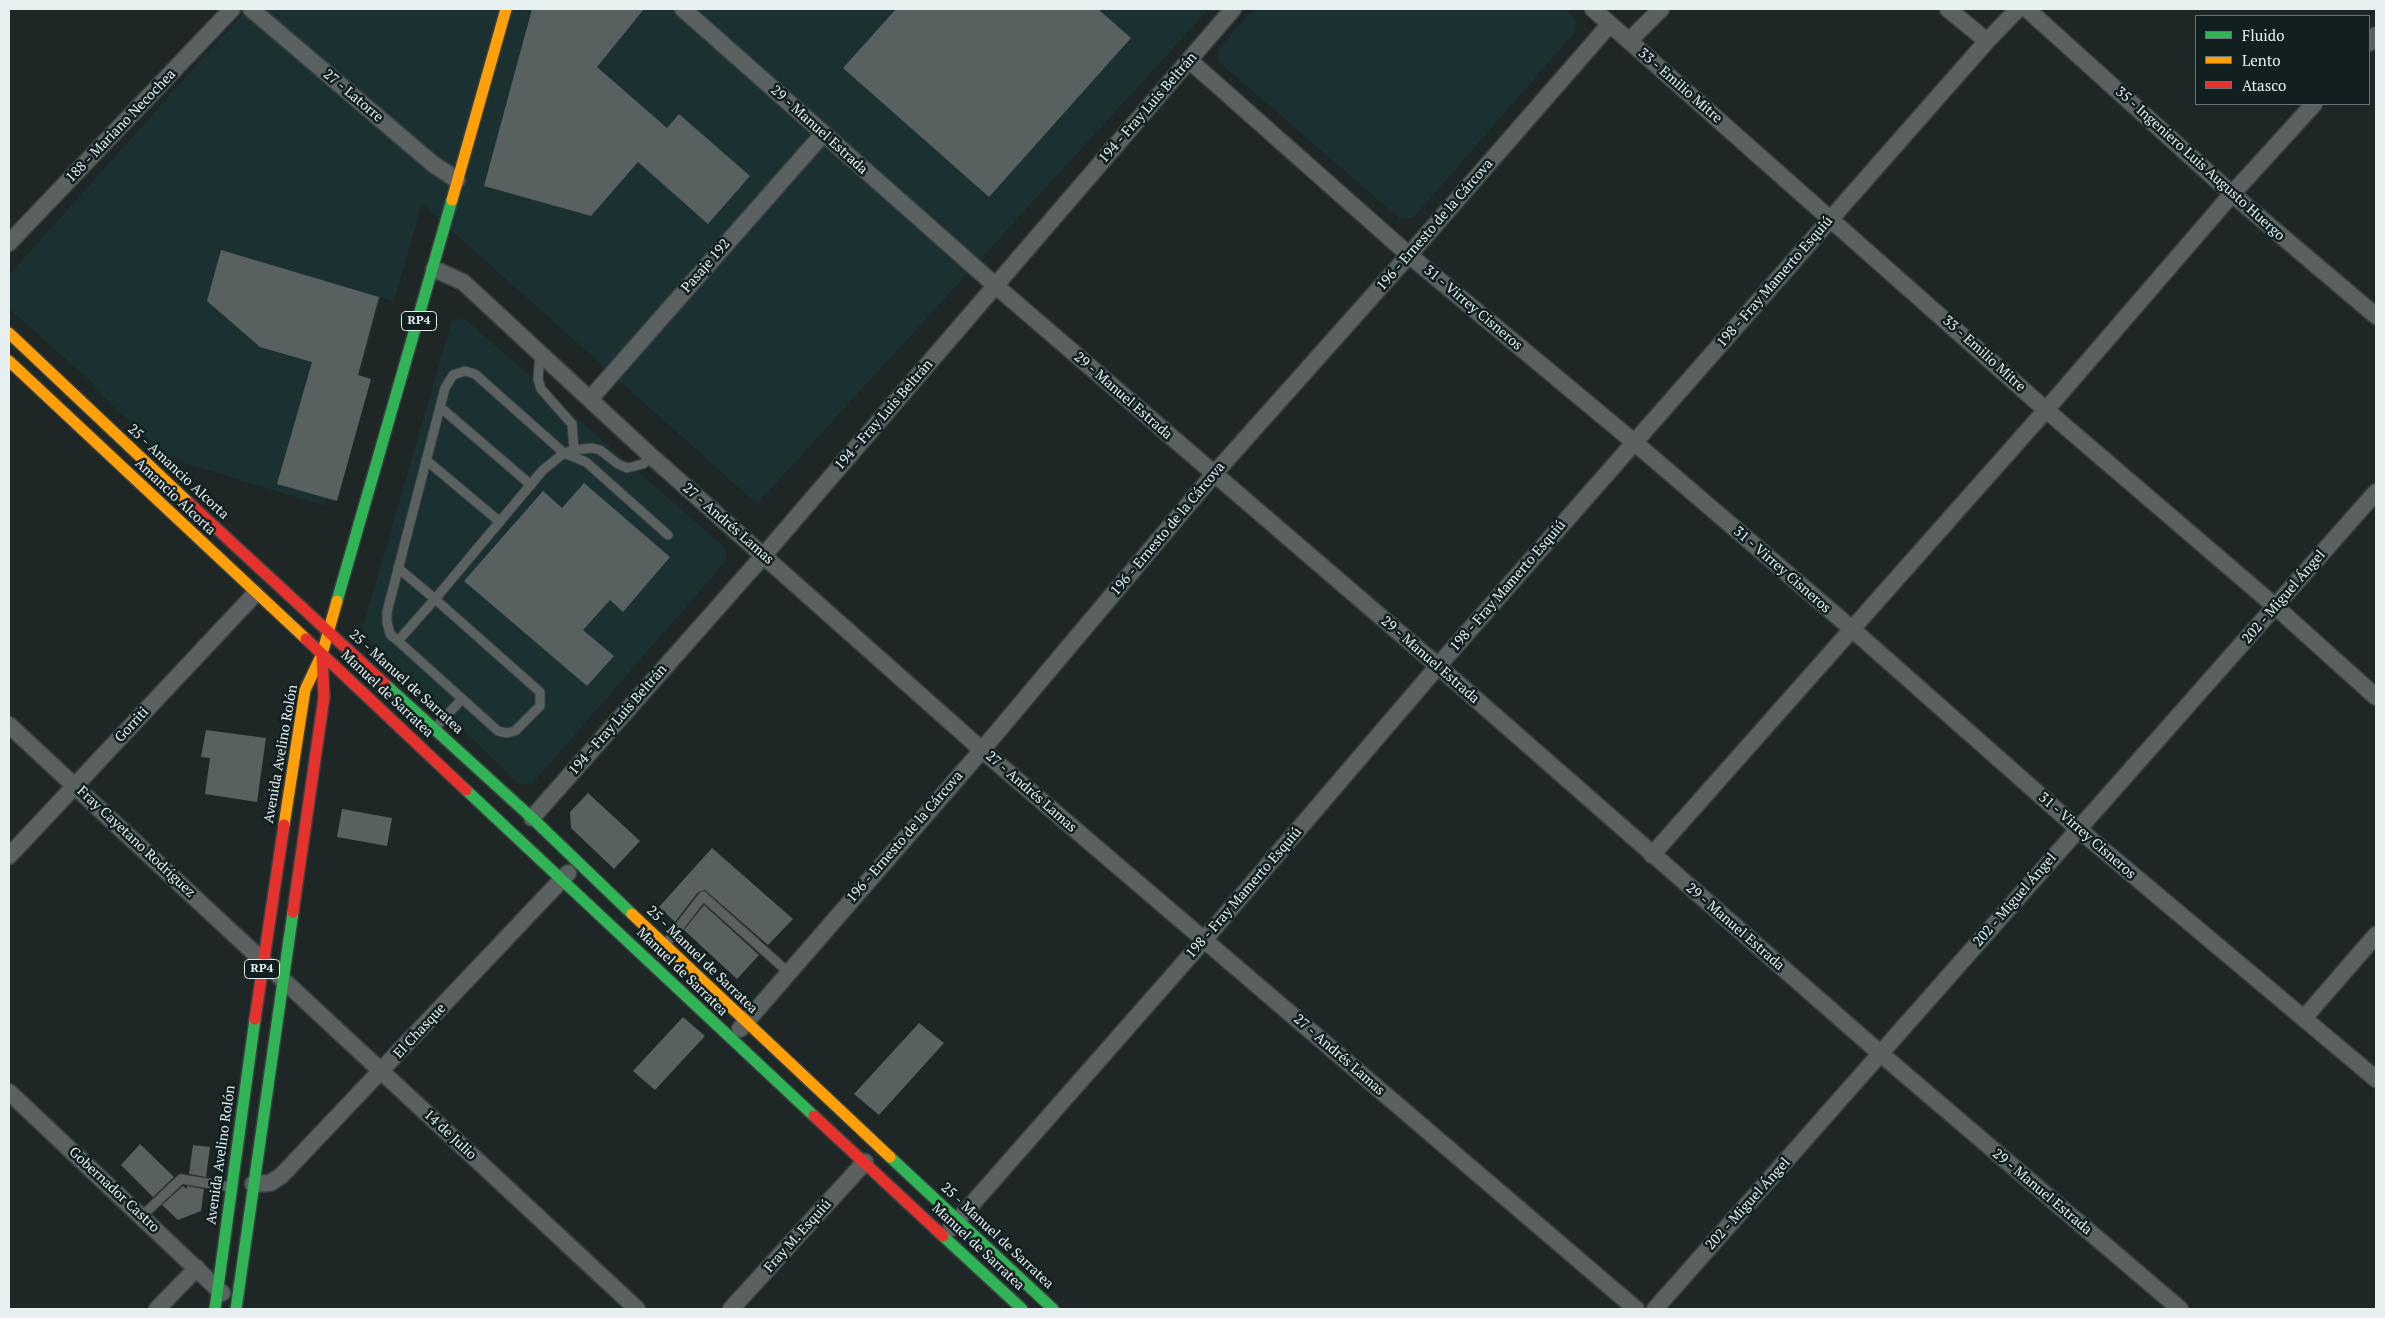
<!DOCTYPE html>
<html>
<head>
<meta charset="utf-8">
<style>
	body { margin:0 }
	#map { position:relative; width:2385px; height:1318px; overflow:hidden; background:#1e2626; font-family:"PT Serif",serif }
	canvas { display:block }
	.frame { position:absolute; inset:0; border:10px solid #e7f0f1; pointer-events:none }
	.legend { position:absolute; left:2195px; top:15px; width:175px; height:90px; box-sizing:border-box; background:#121f21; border:1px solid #677374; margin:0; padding:6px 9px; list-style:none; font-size:15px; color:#e7f0f1 }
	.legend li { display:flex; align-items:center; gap:10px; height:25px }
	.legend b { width:25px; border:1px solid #677374 }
</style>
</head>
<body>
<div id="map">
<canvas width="2385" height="1318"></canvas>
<div class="frame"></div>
<ul class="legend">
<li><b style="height:6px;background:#30b455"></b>Fluido</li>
<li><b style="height:6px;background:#ff9f0a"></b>Lento</li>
<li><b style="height:6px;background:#e5322d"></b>Atasco</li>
</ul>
</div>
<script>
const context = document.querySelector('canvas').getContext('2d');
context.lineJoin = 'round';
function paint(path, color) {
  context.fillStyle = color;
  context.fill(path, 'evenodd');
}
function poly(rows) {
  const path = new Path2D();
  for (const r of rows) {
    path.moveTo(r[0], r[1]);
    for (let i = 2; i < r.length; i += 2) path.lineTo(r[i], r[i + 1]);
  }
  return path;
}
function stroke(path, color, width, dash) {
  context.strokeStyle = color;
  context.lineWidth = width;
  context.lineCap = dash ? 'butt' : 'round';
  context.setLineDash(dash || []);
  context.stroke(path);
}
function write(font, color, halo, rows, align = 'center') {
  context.font = font + ' "PT Serif",serif';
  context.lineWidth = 5;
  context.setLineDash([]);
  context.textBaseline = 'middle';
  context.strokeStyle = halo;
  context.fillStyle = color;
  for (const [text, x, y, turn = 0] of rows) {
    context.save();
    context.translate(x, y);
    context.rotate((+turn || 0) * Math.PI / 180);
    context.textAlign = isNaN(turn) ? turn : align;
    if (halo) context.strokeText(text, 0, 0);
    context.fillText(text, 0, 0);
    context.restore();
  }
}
const built = poly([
	[247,9,1209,9,757,504,422,204,394,301,381,298,325,506,184,463,173,455,169,459,92,386,94,384,9,309,9,275],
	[1254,9,1565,9,1575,18,1576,31,1413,218,1400,219,1219,62,1218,49],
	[465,319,726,549,726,561,531,785,519,784,365,636,363,627,452,320]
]);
const building = poly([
	[532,9,644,9,597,67,667,128,679,114,750,176,708,224,638,162,591,216,484,186],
	[896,9,1098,9,1131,38,989,197,843,68],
	[221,250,379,297,358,375,371,379,337,501,277,484,312,362,260,347,207,301],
	[584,483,670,557,623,612,610,600,583,630,614,656,587,686,464,581,543,491,562,508],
	[206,730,266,738,257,802,205,794,210,758,201,757],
	[588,793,640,841,614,869,571,828,570,812],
	[342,809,392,818,387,846,337,837],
	[712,848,793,919,768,945,705,890,698,892,675,922,659,907],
	[704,905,759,955,737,979,684,930],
	[683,1017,705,1036,655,1090,633,1071],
	[919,1023,944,1043,879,1115,854,1094],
	[140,1144,174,1177,153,1197,121,1165],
	[193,1145,210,1147,206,1177,189,1174],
	[183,1186,187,1189,187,1186,204,1189,201,1211,178,1220,162,1205]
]);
const lane = poly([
	[540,353,538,379,541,389,572,424,574,450],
	[440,407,531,485],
	[426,460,500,522],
	[398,568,435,599,540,692,540,706,515,731,507,733,498,731,398,641,435,599,543,470,564,453,586,462,668,535],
	[398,641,390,634,387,622,387,612,445,388,453,375,465,371,475,374,564,453,574,450,592,448,600,450,618,464,627,468,643,464,651,456],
	[435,728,461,700],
	[666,944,703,896,788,972],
	[142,1216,181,1179,230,1187]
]);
const street = poly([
	[251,9,433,164,457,180],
	[683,9,996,286,1438,666,1881,1054,2180,1309],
	[1593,9,2046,410,2276,607,2376,697],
	[1948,9,1987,41],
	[2027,9,2232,194,2376,316],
	[1629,41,1661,9],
	[2369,43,2376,35],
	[1189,60,1409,255,1634,442,1852,629,2077,828,2376,1079],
	[9,243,232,9],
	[434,269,463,282,651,456,982,750,1636,1309],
	[590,399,823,134],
	[9,725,637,1309],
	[532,818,764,555,1233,9],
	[1652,855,2046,410,2232,194,2314,104],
	[9,856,255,594],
	[2304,1018,2376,935],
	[740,1029,982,750,1214,474,1409,255,1610,24],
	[9,1092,222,1293],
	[253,1184,270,1183,281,1176,568,873],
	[951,1228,1204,940,1438,666,1987,41,2018,9],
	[157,1309,197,1268],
	[731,1309,865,1162],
	[1655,1309,2376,492]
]);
const fast = poly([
	[337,601,452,200],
	[385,684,532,818,632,914],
	[466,790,814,1116],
	[890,1157,1053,1309],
	[943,1236,1022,1309],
	[215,1309,255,1019],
	[236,1309,293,912]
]);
const slow = poly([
	[452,200,506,9],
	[9,333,189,503],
	[9,361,306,639],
	[284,825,305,690,322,654,337,601],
	[632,914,890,1157]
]);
const jam = poly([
	[189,503,385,684],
	[306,639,466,790],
	[293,912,324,697,322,655],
	[255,1019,284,825],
	[814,1116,943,1236]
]);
const shields = [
	[419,321,35],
	[262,969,35]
];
const shieldNames = [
	["RP4",419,321],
	["RP4",262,969]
];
const streetNames = [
	["33 - Emilio Mitre",1680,86,41],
	["27 - Latorre",353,96,40],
	["194 - Fray Luis Beltrán",1148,108,-49],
	["188 - Mariano Necochea",121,126,-46],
	["29 - Manuel Estrada",819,130,42],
	["35 - Ingeniero Luis Augusto Huergo",2200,164,42],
	["196 - Ernesto de la Cárcova",1435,225,-49],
	["Pasaje 192",706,266,-49],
	["198 - Fray Mamerto Esquiú",1775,282,-49],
	["31 - Virrey Cisneros",1473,308,40],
	["33 - Emilio Mitre",1984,354,42],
	["29 - Manuel Estrada",1123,396,41],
	["194 - Fray Luis Beltrán",884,415,-49],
	["25 - Amancio Alcorta",178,472,43],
	["Amancio Alcorta",175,497,43],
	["27 - Andrés Lamas",728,524,41],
	["196 - Ernesto de la Cárcova",1168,529,-50],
	["31 - Virrey Cisneros",1782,570,41],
	["198 - Fray Mamerto Esquiú",1508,586,-49],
	["202 - Miguel Ángel",2284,597,-49],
	["29 - Manuel Estrada",1430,660,41],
	["25 - Manuel de Sarratea",406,682,42],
	["Manuel de Sarratea",387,694,43],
	["194 - Fray Luis Beltrán",618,720,-49],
	["Gorriti",132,725,-47],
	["Avenida Avelino Rolón",281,754,-80],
	["27 - Andrés Lamas",1031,792,41],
	["31 - Virrey Cisneros",2087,836,41],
	["196 - Ernesto de la Cárcova",905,837,-49],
	["Fray Cayetano Rodríguez",136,842,43],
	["198 - Fray Mamerto Esquiú",1244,893,-49],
	["202 - Miguel Ángel",2015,900,-49],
	["29 - Manuel Estrada",1735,927,41],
	["25 - Manuel de Sarratea",702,960,44],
	["Manuel de Sarratea",682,972,44],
	["El Chasque",420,1031,-47],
	["27 - Andrés Lamas",1339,1055,41],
	["14 de Julio",450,1135,43],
	["Avenida Avelino Rolón",221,1155,-82],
	["Gobernador Castro",114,1190,43],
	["29 - Manuel Estrada",2042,1192,40],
	["202 - Miguel Ángel",1748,1204,-48],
	["Fray M. Esquiú",798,1236,-48],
	["25 - Manuel de Sarratea",997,1236,43],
	["Manuel de Sarratea",978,1247,43]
];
paint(built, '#1b3031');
paint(building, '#596060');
stroke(lane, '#394040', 11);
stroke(street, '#394040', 19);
stroke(fast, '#394040', 14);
stroke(slow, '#394040', 14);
stroke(jam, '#394040', 14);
stroke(lane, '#5b6161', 9);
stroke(street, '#5b6161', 16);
stroke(fast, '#30b455', 11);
stroke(slow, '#ff9f0a', 11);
stroke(jam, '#e5322d', 11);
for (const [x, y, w] of shields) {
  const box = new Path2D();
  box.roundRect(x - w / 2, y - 9.5, w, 19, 4);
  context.fillStyle = '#121f21';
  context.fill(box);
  stroke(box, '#e7f0f1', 1);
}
write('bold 12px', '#e7f0f1', null, shieldNames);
write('14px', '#e7f0f1', '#121f21', streetNames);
</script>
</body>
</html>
